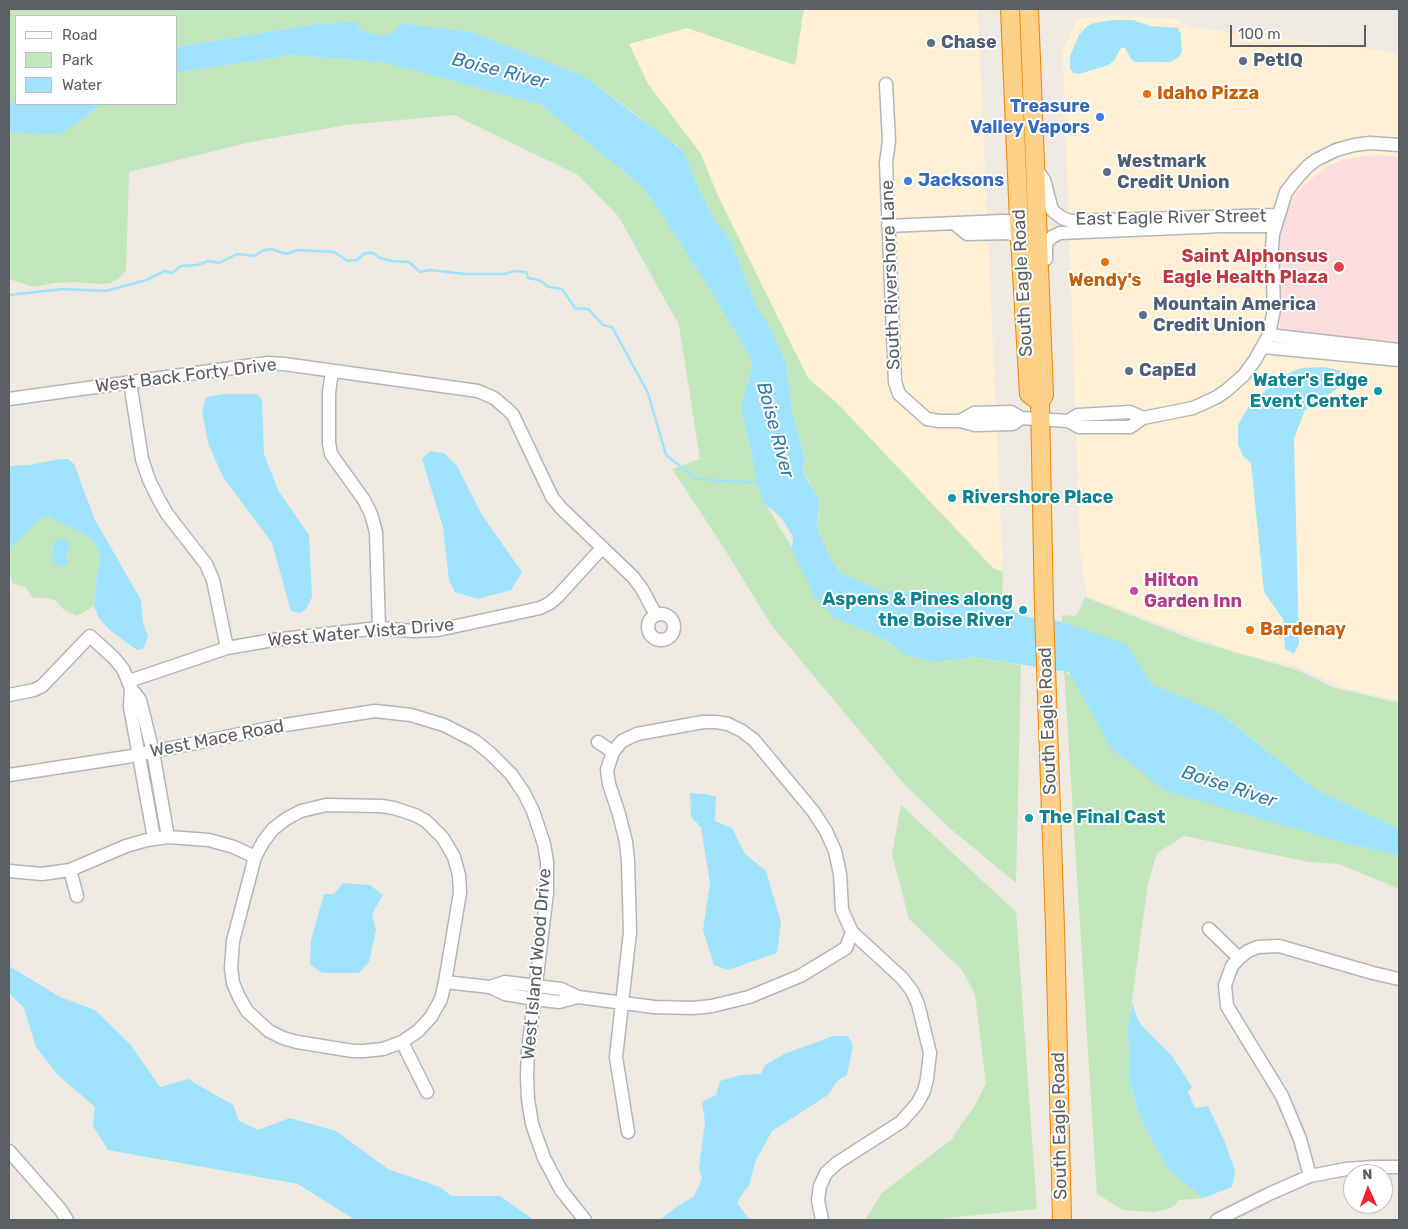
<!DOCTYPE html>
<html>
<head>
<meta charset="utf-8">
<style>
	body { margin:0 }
	#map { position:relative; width:1408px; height:1229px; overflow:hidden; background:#eee9e1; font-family:Rubik,sans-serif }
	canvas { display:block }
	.frame { position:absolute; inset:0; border:10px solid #5a5f63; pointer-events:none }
	.legend { position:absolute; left:15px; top:15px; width:162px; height:90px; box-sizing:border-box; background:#fff; border:1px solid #bdbfc1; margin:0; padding:6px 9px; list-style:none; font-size:15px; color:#5a5f63 }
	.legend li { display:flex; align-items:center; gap:10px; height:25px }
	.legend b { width:25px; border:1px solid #bdbfc1 }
	.north { position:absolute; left:1343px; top:1164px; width:50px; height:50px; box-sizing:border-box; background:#fff; border:1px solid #bdbfc1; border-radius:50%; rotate:358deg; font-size:14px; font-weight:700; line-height:20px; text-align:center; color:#5a5f63 }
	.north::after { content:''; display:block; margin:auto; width:18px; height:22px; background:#f22330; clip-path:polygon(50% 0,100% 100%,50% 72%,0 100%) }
	.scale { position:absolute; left:1230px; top:25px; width:136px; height:22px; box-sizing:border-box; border:2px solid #5a5f63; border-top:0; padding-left:6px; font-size:15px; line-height:18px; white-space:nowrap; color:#5a5f63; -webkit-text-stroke:4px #fff; paint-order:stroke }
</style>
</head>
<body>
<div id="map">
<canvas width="1408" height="1229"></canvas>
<div class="frame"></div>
<ul class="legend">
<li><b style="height:6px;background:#fff"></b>Road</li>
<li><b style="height:14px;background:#c2e7bc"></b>Park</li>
<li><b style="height:14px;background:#a0e3ff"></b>Water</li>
</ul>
<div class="north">N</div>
<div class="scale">100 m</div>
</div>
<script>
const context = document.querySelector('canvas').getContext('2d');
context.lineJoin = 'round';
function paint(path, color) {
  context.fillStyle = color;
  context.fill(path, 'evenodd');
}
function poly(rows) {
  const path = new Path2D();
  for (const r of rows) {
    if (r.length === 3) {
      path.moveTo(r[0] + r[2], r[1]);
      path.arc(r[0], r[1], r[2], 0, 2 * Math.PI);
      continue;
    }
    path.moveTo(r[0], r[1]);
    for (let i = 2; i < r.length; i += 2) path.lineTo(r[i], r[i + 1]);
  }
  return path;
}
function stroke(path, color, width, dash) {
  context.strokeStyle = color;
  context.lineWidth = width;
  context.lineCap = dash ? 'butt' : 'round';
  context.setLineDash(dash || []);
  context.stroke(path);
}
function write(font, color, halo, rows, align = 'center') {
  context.font = font + ' Rubik,sans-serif';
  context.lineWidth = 4;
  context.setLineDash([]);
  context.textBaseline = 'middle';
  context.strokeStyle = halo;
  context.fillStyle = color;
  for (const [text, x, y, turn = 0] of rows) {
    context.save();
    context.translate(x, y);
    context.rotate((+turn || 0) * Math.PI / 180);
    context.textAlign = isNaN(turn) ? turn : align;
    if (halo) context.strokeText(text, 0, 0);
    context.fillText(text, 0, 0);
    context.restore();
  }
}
const commercial = poly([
	[804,9,978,9,1003,572,993,568,808,379,719,197,701,154,648,84,629,44,687,28,795,65],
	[1114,15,1175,19,1189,27,1399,53,1399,700,1346,688,1293,665,1238,653,1087,596,1080,551,1064,85,1062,51,1077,19]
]);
const medical = poly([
	[1380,155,1399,157,1399,345,1283,332,1280,326,1280,320,1281,301,1279,249,1280,232,1289,204,1301,188,1327,166,1342,160,1362,156]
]);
const green = poly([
	[9,9,804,9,795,65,687,28,629,44,648,84,701,154,717,194,808,378,837,403,993,568,1003,572,1002,596,1010,606,1009,607,1002,604,950,592,882,591,839,572,830,557,817,528,819,514,811,484,803,472,805,458,793,415,786,363,771,328,756,306,730,238,715,221,696,183,688,160,676,144,665,139,637,115,584,76,472,32,402,23,392,33,382,35,369,34,360,29,354,21,316,24,176,47,176,16,16,16,16,102,9,101],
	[291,55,382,62,541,105,621,169,644,189,660,212,712,293,752,360,752,367,741,407,759,490,766,505,835,618,886,640,905,655,935,662,974,657,1021,665,1016,883,952,830,904,784,772,626,722,545,672,469,700,459,679,325,619,217,578,175,454,115,346,125,246,143,129,172,126,270,119,278,110,283,101,284,72,282,53,283,34,287,9,279,9,132,38,134,75,125,102,104,176,104,176,73],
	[47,516,86,535,94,542,100,553,100,564,97,574,94,606,77,616,64,610,55,600,46,598,33,598,26,588,20,585,13,584,9,569,9,550,40,519],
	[1085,597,1196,641,1297,670,1335,688,1399,703,1399,829,1315,789,1229,720,1152,684,1134,657,1079,628,1062,622,1062,615,1074,616,1078,613],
	[1064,671,1338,841,1399,856,1399,889,1339,864,1309,862,1184,836,1157,853,1148,883,1127,1036,1130,1049,1128,1075,1138,1112,1154,1145,1169,1170,1203,1198,1179,1200,1175,1205,1168,1209,1154,1212,1123,1210,1097,1194],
	[901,805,1016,912,1037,1209,927,1220,865,1220,882,1193,952,1139,962,1123,974,1107,986,1084,975,994,962,970,909,919,892,854]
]);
const water = poly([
	[1111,20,1133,20,1150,26,1178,28,1181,34,1181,41,1182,51,1179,57,1170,62,1135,62,1131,59,1125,48,1121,48,1115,59,1109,65,1079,74,1073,73,1070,68,1070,56,1079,35,1087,26,1094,23],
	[355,21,360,29,369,33,382,35,392,33,401,23,472,32,584,76,682,150,688,160,696,183,715,221,730,238,756,306,771,328,786,363,793,415,805,458,803,472,819,500,817,528,830,557,839,572,882,591,950,592,1002,604,1022,616,1062,622,1126,644,1152,684,1221,714,1315,789,1399,829,1399,856,1338,841,1165,791,1111,748,1069,672,974,657,935,662,905,655,886,640,835,618,814,596,792,549,793,537,783,520,773,510,765,505,759,490,741,407,752,367,752,360,712,293,660,212,644,189,621,169,541,105,382,62,291,55,176,73,176,47,316,24],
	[9,101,16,102,16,104,102,104,75,125,58,134,38,134,9,132],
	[1324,367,1348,372,1349,379,1341,386,1305,410,1294,439,1299,644,1294,654,1285,649,1283,619,1264,592,1251,463,1243,456,1238,445,1238,425,1249,406,1281,376,1302,368],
	[223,394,257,394,262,400,264,454,278,490,309,535,312,597,307,608,301,613,291,611,272,543,223,477,208,443,202,411,206,397],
	[430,451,444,453,457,466,482,515,522,572,511,590,478,599,455,592,449,580,443,527,422,459],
	[60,459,68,459,74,464,95,520,141,600,143,622,148,637,143,649,137,650,111,631,99,618,94,606,97,574,100,564,100,553,94,542,86,535,47,516,40,519,9,550,9,466,29,465],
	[59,539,67,540,71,545,66,553,68,563,62,567,58,566,51,559,54,552,54,542],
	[690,793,705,794,716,797,715,821,732,828,745,854,766,871,781,922,777,953,728,970,714,965,703,930,710,883,701,827,691,817],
	[343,883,370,885,383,895,372,914,376,930,369,962,359,973,322,973,310,964,311,940,324,894,334,894],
	[9,966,60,997,95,1010,130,1044,160,1087,188,1079,233,1105,239,1121,258,1130,290,1118,336,1131,388,1169,440,1187,451,1196,500,1196,534,1220,355,1220,298,1184,108,1150,93,1126,95,1107,58,1075,36,1047,24,1008,9,993],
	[1132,1002,1137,1018,1142,1026,1172,1056,1192,1087,1188,1092,1195,1108,1208,1106,1224,1140,1235,1171,1232,1187,1203,1198,1169,1170,1154,1145,1138,1112,1128,1075,1130,1049,1127,1036],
	[833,1036,848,1036,853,1046,847,1075,838,1080,828,1095,772,1131,755,1162,749,1186,745,1190,737,1203,750,1220,660,1220,675,1208,694,1196,702,1179,699,1168,705,1122,702,1102,716,1095,720,1081,741,1075,761,1074,765,1065,784,1054]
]);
const stream = poly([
	[9,295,64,289,106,291,146,280,165,271,172,273,181,266,197,265,209,261,219,263,237,254,254,256,264,250,272,249,286,254,297,250,334,252,348,261,357,260,365,253,373,253,380,258,391,261,409,262,420,272,429,270,465,274,505,274,514,271,526,272,528,278,539,280,549,287,562,289,575,308,588,309,603,325,612,327,648,393,666,455,696,479,759,483]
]);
const minor = poly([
	[886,84,889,141,886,163,895,382,899,394,927,419,939,421,960,421],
	[1037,170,1044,180,1052,210,1062,218,1071,221,1278,215],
	[955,224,967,234,1010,233,1015,236,1021,247],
	[888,226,1003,221,1019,222],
	[1046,259,1046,243,1052,237,1060,233,1222,226,1275,226],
	[1269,335,1399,350],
	[1263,347,1399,360],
	[332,371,329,393,329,443,331,454,364,500,371,514,376,532,379,628],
	[130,382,142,459,149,480,159,500,167,514,206,564,213,580,227,648],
	[9,399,268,363,284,364,478,391,494,398,507,409,513,415,552,497,561,508,633,577,642,589,656,615],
	[1021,418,1013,424,975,425,960,421,974,413,1011,412,1021,418,1068,421],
	[1143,418,1130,412,1078,415,1068,421,1079,427,1130,427,1143,418,1193,408,1217,397,1227,390,1244,375,1255,360,1269,335,1274,309,1272,248,1273,234,1286,192,1297,178,1308,166,1316,160,1336,150,1354,145,1370,143,1399,145],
	[661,627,13],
	[129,681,227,648,273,640,379,628,413,631,438,630,540,608,550,603,558,596,602,548],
	[131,688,140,700,153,752,168,837],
	[9,695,34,690,42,686,90,636,114,658,123,669,131,688,130,707,154,838],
	[598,742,613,752,607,770,609,784,619,814,626,842,628,861,630,932,616,1057,628,1132],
	[613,752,622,741,637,734,703,722,716,722,728,724,742,731,754,740,813,811,826,831,835,851,840,874,842,910,852,932,902,978,912,991,918,1004,930,1053,927,1079,924,1091,917,1104,901,1122,837,1163,826,1173,820,1186,818,1200,822,1220],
	[9,775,126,757,285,725,375,711,411,715,444,725,475,741,491,754,511,774,524,793,533,811,544,844,547,862,547,893,528,1050,527,1077,528,1099,532,1124,544,1158,561,1190,585,1220],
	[326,805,381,806,394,808,415,815,426,821,443,838,454,857,459,875,460,893,445,982,441,999,431,1017,418,1031,402,1042,383,1049,364,1051,353,1051,297,1042,283,1038,269,1031,247,1011,239,997,233,983,231,968,233,941,255,857,263,842,273,829,286,819,301,811,326,805],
	[70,870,77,896],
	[9,871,42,874,70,870,126,846,147,840,168,837,209,840,234,847,255,857],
	[1209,929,1239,958,1248,951,1258,947,1279,946,1373,973,1399,979],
	[1239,958,1232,966,1225,985,1227,1006,1282,1096,1300,1139,1310,1176],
	[445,982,490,987],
	[578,997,559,1002,534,999,505,994,490,987,505,982,561,989,578,997,654,1007,693,1008,712,1006,749,997,800,976,846,948,852,932],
	[402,1042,427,1092],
	[9,1151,60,1209,67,1220],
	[1217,1220,1269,1194,1310,1176,1346,1169,1373,1167,1399,1167]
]);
const highway = poly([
	[1010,9,1019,222,1029,394,1040,402],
	[1029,9,1044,395,1040,402,1044,610,1055,927,1062,1220]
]);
const markers = [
	[931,43,5,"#5c6f8a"],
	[1243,61,5,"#5c6f8a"],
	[1147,94,5,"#e8710a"],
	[1100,117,5,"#3f7fe0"],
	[1107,172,5,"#5c6f8a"],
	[908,181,5,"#3f7fe0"],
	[1105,262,5,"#e8710a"],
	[1339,267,6,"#e0444e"],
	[1143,315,5,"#5c6f8a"],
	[1129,371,5,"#5c6f8a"],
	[1378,391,5,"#0f9aa8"],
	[952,498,5,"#0f9aa8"],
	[1134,591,5,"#d1479c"],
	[1023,610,5,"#0f9aa8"],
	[1250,630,5,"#e8710a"],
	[1029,818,5,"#0f9aa8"]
];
const serviceNames = [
	["Chase",941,43],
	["PetIQ",1253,61],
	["Westmark",1117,162],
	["Credit Union",1117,183],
	["Mountain America",1153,305],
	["Credit Union",1153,326],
	["CapEd",1139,371]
];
const foodNames = [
	["Idaho Pizza",1157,94],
	["Wendy's",1105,281,"center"],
	["Bardenay",1260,630]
];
const shopNames = [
	["Treasure",1090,107],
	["Valley Vapors",1090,128],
	["Jacksons",918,181,"left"]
];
const streetNames = [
	["East Eagle River Street",1171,218,-1],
	["South Rivershore Lane",891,275,-92],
	["South Eagle Road",1023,283,-93],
	["West Back Forty Drive",186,376,-7],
	["West Water Vista Drive",361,633,-5],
	["South Eagle Road",1048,721,-92],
	["West Mace Road",217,739,-11],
	["West Island Wood Drive",537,964,-85],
	["South Eagle Road",1060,1126,-91]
];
const healthNames = [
	["Saint Alphonsus",1328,257],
	["Eagle Health Plaza",1328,278]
];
const cultureNames = [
	["Water's Edge",1368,381],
	["Event Center",1368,402],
	["Rivershore Place",962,498,"left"],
	["Aspens & Pines along",1013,600],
	["the Boise River",1013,621],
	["The Final Cast",1039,818,"left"]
];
const hotelNames = [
	["Hilton",1144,581],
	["Garden Inn",1144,602]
];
const waterNames = [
	["Boise River",500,71,14],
	["Boise River",775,430,75],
	["Boise River",1229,787,18]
];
paint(commercial, '#ffefd5');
paint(medical, '#fcdcdd');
paint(green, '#c2e7bc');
paint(water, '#a0e3ff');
stroke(stream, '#a0e3ff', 2.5);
stroke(minor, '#b2b6ba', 15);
stroke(highway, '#ef8300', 20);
stroke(minor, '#fff', 12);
stroke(highway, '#ffd087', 18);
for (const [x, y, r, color] of markers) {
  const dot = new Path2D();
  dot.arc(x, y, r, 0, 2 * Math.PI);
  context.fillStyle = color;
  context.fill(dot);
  stroke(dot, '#fff', 2);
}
write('bold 18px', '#4e5e75', '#fff', serviceNames, 'left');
write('bold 18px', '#c56008', '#fff', foodNames, 'left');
write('bold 18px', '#366cbe', '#fff', shopNames, 'right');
write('18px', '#5a5f63', '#fff', streetNames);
write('bold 18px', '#be3a42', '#fff', healthNames, 'right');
write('bold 18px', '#0d838f', '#fff', cultureNames, 'right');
write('bold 18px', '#b23c85', '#fff', hotelNames, 'left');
write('italic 19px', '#337aa4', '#fff', waterNames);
</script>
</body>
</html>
